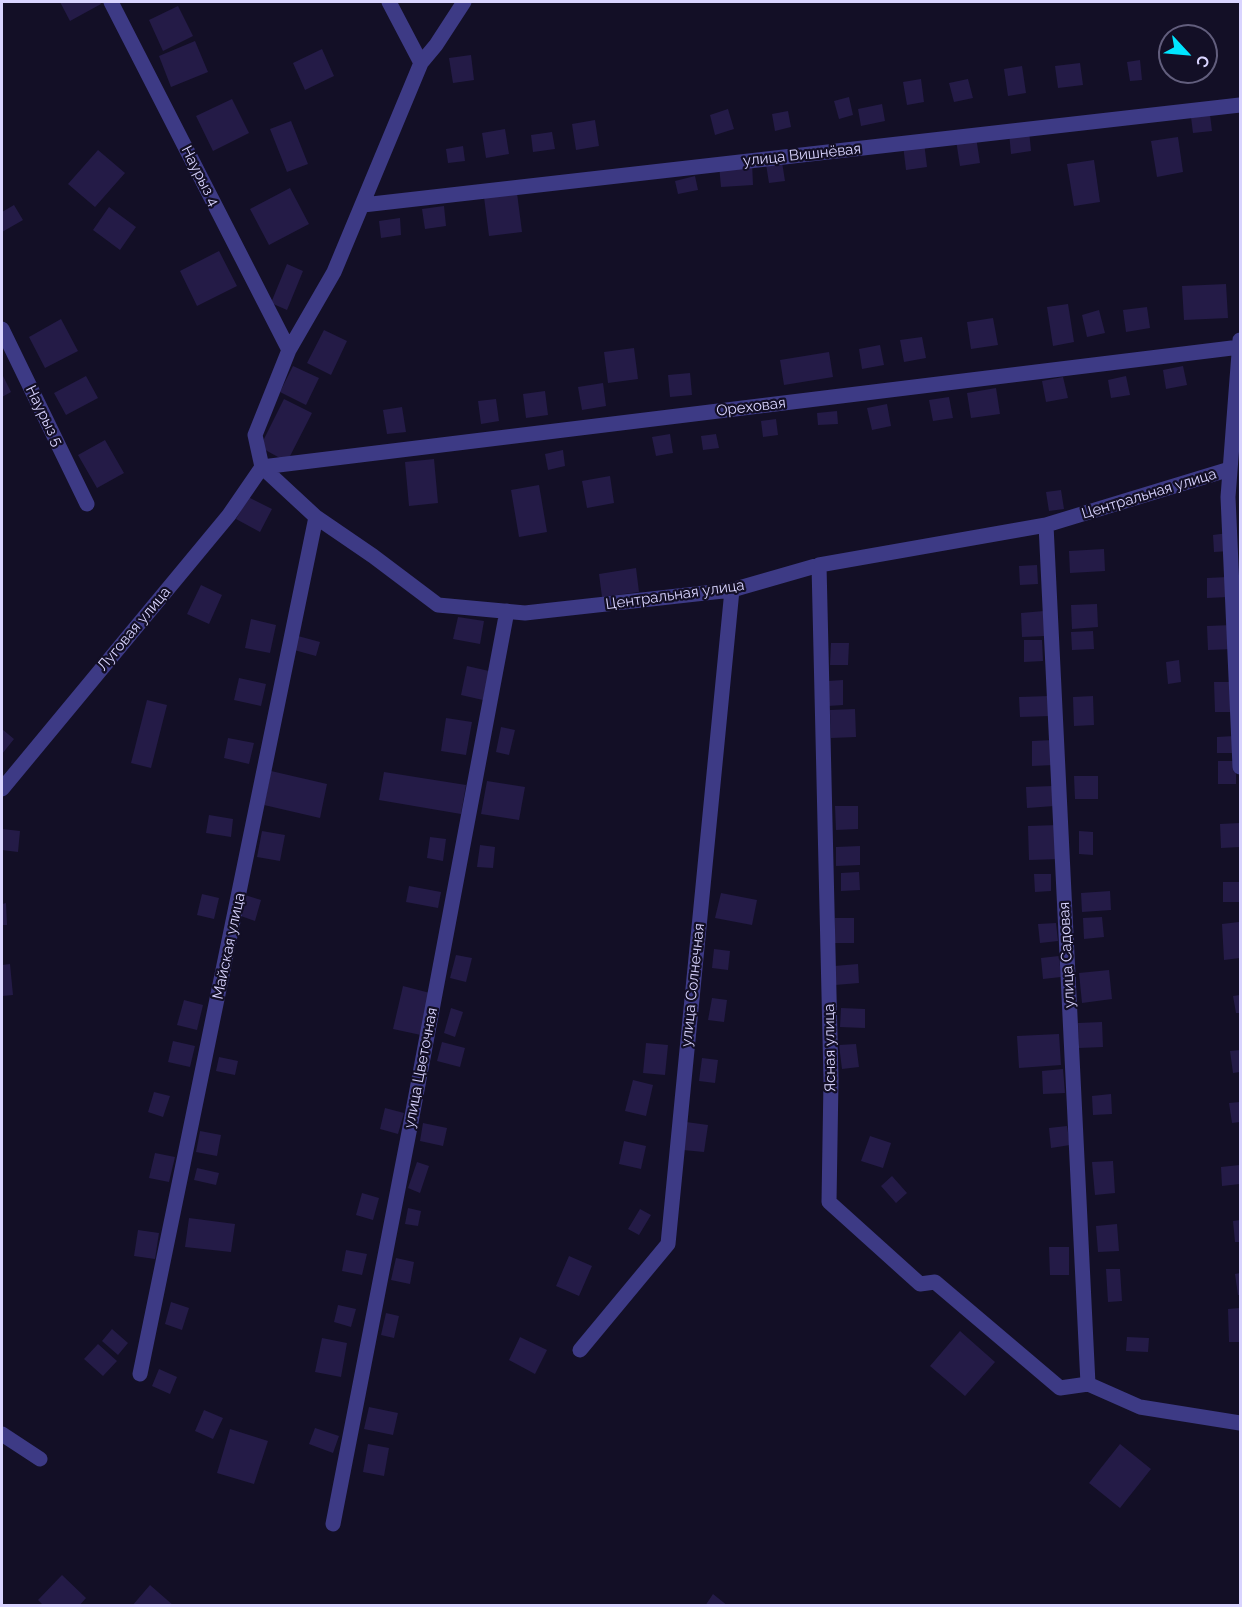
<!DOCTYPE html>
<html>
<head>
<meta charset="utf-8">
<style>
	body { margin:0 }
	#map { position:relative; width:1242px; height:1607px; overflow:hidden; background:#130f26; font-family:Raleway,sans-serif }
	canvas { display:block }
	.frame { position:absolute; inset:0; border:3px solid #d9d4ff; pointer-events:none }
	.north { position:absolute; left:1158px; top:24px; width:60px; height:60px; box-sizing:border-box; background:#130f26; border:2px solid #625e7d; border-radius:50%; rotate:116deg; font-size:16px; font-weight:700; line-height:24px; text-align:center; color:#d9d4ff }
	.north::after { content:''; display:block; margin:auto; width:21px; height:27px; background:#00e5ff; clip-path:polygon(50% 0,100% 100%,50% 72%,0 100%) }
</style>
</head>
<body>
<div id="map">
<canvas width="1242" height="1607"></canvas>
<div class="frame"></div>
<div class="north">С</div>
</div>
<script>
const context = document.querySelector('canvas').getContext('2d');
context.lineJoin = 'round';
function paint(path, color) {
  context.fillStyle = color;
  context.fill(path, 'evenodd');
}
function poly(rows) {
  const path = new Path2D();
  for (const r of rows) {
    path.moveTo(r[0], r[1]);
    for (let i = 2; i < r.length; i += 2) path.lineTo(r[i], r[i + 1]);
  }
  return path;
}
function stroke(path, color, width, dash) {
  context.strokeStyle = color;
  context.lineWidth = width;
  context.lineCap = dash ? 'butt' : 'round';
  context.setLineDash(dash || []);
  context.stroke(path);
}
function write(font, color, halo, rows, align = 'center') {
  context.font = font + ' Raleway,sans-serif';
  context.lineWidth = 4.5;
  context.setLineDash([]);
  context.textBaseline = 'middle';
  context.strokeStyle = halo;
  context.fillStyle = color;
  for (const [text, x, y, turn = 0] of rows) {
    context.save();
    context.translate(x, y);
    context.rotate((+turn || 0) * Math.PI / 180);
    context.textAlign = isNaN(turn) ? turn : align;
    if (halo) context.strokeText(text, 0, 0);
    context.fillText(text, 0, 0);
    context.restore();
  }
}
const building = poly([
	[60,2,100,2,101,4,70,21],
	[178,6,193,36,163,51,149,20],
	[195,41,208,72,171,87,159,56],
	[322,49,334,76,305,90,293,63],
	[471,55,474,80,453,83,449,58],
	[1140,60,1142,80,1130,81,1127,62],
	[1080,63,1083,85,1058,88,1055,66],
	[1022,66,1026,93,1008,96,1004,69],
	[921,79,924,102,907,105,903,82],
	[968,79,973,98,954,102,949,83],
	[849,97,853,115,839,119,834,101],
	[232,99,249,133,213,151,196,116],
	[882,104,885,121,861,126,858,109],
	[728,109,734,129,715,135,710,115],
	[788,111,791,127,775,131,772,114],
	[1210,115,1212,131,1193,133,1191,117],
	[595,120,599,146,576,150,572,124],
	[291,121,308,164,287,172,270,129],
	[505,129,509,154,486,158,482,133],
	[1029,130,1031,151,1011,154,1009,132],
	[552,132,555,149,533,152,531,135],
	[976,137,980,163,960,166,956,140],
	[1178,137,1183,172,1157,177,1151,141],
	[924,142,927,167,906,170,903,145],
	[463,146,465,161,448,163,446,149],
	[98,150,125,173,95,207,68,184],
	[1094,160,1100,202,1074,206,1067,164],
	[752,162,753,185,721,187,719,165],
	[782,162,785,181,769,183,766,164],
	[695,176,698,190,678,194,675,181],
	[290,188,309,224,269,245,250,209],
	[517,193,522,232,489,236,484,197],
	[14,205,23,220,2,232,2,212],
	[444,206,446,226,425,229,422,209],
	[109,207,136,227,120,250,93,230],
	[400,218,401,235,381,238,379,221],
	[219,251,237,286,197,306,180,271],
	[287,264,303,271,287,310,271,303],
	[1226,284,1228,318,1184,320,1182,286],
	[1068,304,1074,342,1053,346,1047,307],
	[1147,307,1150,328,1126,332,1123,310],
	[1099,310,1105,333,1087,337,1082,315],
	[993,318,998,345,971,349,967,322],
	[61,319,78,351,45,368,29,337],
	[324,330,347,341,331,375,307,363],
	[922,337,926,358,904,362,900,340],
	[880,345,884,365,862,369,859,349],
	[634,348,638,379,608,383,604,352],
	[829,352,833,377,784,385,780,360],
	[293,366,319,378,306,405,280,392],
	[1183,366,1187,385,1166,389,1163,370],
	[690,373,692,395,670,397,668,375],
	[2,374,11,392,2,397],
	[86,376,98,398,66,415,54,393],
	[1126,376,1130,395,1111,398,1108,380],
	[1063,377,1068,398,1046,402,1042,381],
	[603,383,606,406,582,410,578,387],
	[996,388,1000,414,971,418,967,393],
	[545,391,548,415,526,418,523,394],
	[949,397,953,418,933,421,929,400],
	[284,399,312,413,287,462,260,447],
	[496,399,499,421,481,424,478,401],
	[887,404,891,426,872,430,867,408],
	[402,407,406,432,387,434,383,410],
	[837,411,838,424,818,425,817,413],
	[776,419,778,435,763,437,761,421],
	[670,434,673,453,656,456,652,437],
	[716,434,719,448,703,450,701,436],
	[105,440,124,473,97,488,78,455],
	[563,450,565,466,548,470,545,454],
	[434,459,438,503,409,506,405,462],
	[610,476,614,503,587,508,582,481],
	[539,485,547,532,519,537,511,490],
	[1061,490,1064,509,1049,511,1046,492],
	[248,497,272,509,260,532,236,519],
	[1228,533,1230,551,1214,552,1213,535],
	[1104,549,1105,571,1070,573,1069,551],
	[1037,565,1038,584,1020,585,1019,566],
	[636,568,639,592,602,597,599,574],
	[1228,577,1228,597,1207,598,1207,578],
	[201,585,222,595,209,624,187,614],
	[1097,604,1098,627,1072,629,1071,605],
	[1044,611,1045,636,1022,637,1021,613],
	[458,617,484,621,480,644,453,639],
	[251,619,276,625,270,653,245,648],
	[1233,625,1234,649,1208,650,1207,626],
	[1093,631,1094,649,1072,650,1071,632],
	[298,636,320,642,316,656,294,650],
	[1024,640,1042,640,1043,661,1024,662],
	[831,643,849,643,848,665,830,665],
	[1179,660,1181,682,1168,684,1166,662],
	[467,666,489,671,483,700,461,695],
	[239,678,266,684,261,706,234,700],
	[843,680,843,705,828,706,828,681],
	[1214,682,1234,682,1234,712,1215,712],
	[1049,696,1050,716,1020,717,1019,697],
	[1093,696,1094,725,1074,726,1073,697],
	[147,700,167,705,151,768,131,763],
	[855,709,856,737,831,738,830,710],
	[446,718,472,722,466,755,441,751],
	[501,727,515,730,509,755,496,752],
	[2,729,14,739,2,754],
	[1234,736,1234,753,1217,753,1217,737],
	[228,738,254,743,249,764,224,758],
	[1054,740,1054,765,1032,766,1032,741],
	[1218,761,1236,761,1236,784,1218,784],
	[271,771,327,784,320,818,264,805],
	[384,772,466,785,461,814,379,800],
	[1074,776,1098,776,1098,799,1075,799],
	[487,781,525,787,519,820,481,814],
	[1053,786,1054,806,1027,808,1026,787],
	[835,806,858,806,858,829,836,830],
	[209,815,233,819,231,837,206,833],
	[1240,823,1240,847,1221,848,1220,824],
	[1059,825,1060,859,1029,860,1028,826],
	[2,829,20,831,18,852,2,850],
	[262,831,285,835,280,861,257,857],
	[1079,831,1093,832,1093,855,1079,854],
	[430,837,446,839,443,861,427,858],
	[480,845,495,847,493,868,477,867],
	[860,846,860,865,836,866,836,847],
	[859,872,860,890,841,891,841,873],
	[1034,874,1051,874,1051,891,1035,892],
	[1223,882,1240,882,1240,902,1223,902],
	[409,886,441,892,438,908,406,902],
	[1110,891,1111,910,1082,912,1081,893],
	[721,893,757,900,752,925,715,918],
	[202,894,219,898,214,919,197,915],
	[245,895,261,900,255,921,238,915],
	[6,903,7,925,2,925,2,904],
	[1102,917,1104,937,1084,939,1083,918],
	[835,918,854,918,854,943,835,943],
	[1239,922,1240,958,1224,960,1222,924],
	[1056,923,1058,941,1040,943,1038,924],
	[714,949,730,951,728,970,712,968],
	[456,955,472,958,466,982,450,978],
	[1059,956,1061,977,1043,979,1041,958],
	[10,964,13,995,2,996,2,965],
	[858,964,859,983,835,985,834,966],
	[1109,970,1112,999,1082,1003,1079,973],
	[403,986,430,993,421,1035,393,1029],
	[1240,995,1240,1013,1236,1013,1233,996],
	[712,998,727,1000,724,1022,708,1020],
	[184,1000,203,1005,197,1030,177,1025],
	[451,1008,463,1012,455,1037,444,1033],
	[841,1008,865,1009,865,1028,840,1027],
	[1102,1022,1103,1047,1079,1048,1078,1023],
	[1059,1034,1061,1065,1019,1068,1017,1036],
	[173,1041,195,1046,190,1067,168,1062],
	[442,1042,465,1048,460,1067,437,1061],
	[646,1043,668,1045,665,1075,643,1073],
	[856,1044,859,1067,842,1069,839,1045],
	[1240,1050,1240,1072,1233,1073,1230,1051],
	[219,1057,238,1061,235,1075,216,1071],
	[702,1058,718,1060,715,1083,699,1081],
	[1063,1069,1065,1093,1043,1094,1042,1071],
	[633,1080,653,1085,646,1116,625,1111],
	[154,1092,170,1096,163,1117,148,1112],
	[1111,1094,1112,1114,1093,1115,1092,1096],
	[1240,1102,1240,1122,1232,1123,1229,1103],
	[385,1108,404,1113,398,1134,380,1129],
	[686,1122,708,1125,704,1152,683,1150],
	[423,1123,447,1128,443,1146,420,1141],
	[1067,1126,1070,1145,1051,1148,1049,1128],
	[200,1131,221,1135,217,1156,196,1152],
	[870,1136,891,1143,883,1168,861,1161],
	[624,1141,646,1146,641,1169,619,1164],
	[155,1153,175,1157,169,1182,149,1178],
	[1113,1161,1115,1193,1095,1195,1092,1162],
	[417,1162,429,1166,420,1193,408,1188],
	[1240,1165,1240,1184,1222,1186,1221,1167],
	[197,1168,219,1173,216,1185,194,1180],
	[892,1176,907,1193,896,1203,881,1186],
	[362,1193,379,1198,373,1220,356,1215],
	[408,1208,421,1211,418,1226,405,1224],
	[640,1209,651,1215,639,1235,628,1229],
	[189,1218,235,1224,231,1252,185,1247],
	[1240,1220,1240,1242,1235,1242,1233,1221],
	[1117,1224,1119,1251,1098,1252,1096,1226],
	[138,1230,159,1233,155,1259,134,1256],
	[1049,1247,1069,1247,1069,1275,1050,1275],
	[346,1250,367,1254,362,1275,342,1271],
	[569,1256,592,1266,579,1296,556,1286],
	[396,1258,414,1262,410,1284,391,1280],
	[1106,1269,1120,1269,1122,1301,1108,1302],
	[1240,1273,1240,1295,1238,1295,1235,1274],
	[171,1302,189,1308,182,1330,165,1324],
	[338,1305,356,1309,351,1327,334,1322],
	[1240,1308,1240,1342,1229,1342,1228,1309],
	[386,1313,399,1316,394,1338,381,1335],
	[112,1329,128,1343,118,1355,102,1341],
	[960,1331,995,1362,965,1396,930,1366],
	[520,1337,547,1350,535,1374,509,1360],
	[1127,1337,1149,1338,1148,1352,1126,1351],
	[322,1338,347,1343,341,1377,315,1372],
	[98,1344,117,1361,103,1376,84,1359],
	[159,1369,177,1377,170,1394,152,1386],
	[369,1407,398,1413,393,1435,364,1429],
	[204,1410,223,1418,213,1439,195,1431],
	[315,1428,339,1436,333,1453,309,1444],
	[230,1429,268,1441,254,1484,217,1473],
	[368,1444,389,1448,384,1476,363,1472],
	[1120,1444,1151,1469,1120,1508,1089,1483],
	[62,1575,86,1598,79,1606,44,1606,38,1600],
	[150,1585,174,1606,132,1606],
	[713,1594,728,1606,705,1606]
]);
const minor = poly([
	[111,2,289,350],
	[389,2,421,63],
	[363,205,1240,105],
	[2,329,87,504],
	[1240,340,1228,497,1240,767],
	[262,467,316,517,373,556,438,605,525,613,732,590,819,565,1046,525,1230,469],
	[262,467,1240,347],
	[262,467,255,435,289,350,334,272,421,63,436,45,464,2],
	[1046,525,1088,1384],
	[819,565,831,1080,829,1202,920,1284,935,1282,1060,1388,1088,1384],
	[2,789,229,515,262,467],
	[580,1350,668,1244,732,590],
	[140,1374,316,517],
	[1088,1384,1140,1407,1240,1423],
	[2,1434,40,1459],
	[333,1524,410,1127,507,611]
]);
const streetNames = [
	["улица Вишнёвая",802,155,-6],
	["Наурыз 4",200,176,63],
	["Ореховая",751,407,-7],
	["Наурыз 5",44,416,64],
	["Центральная улица",1149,494,-17],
	["Центральная улица",675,595,-8],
	["Луговая улица",134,629,-50],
	["Майская улица",229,946,-78],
	["улица Садовая",1067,955,-93],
	["улица Солнечная",693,985,-84],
	["Ясная улица",830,1048,-91],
	["улица Цветочная",421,1068,-79]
];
paint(building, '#241b47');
stroke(minor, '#3d3a85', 15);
write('15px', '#d9d4ff', '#130f26', streetNames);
</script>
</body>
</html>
